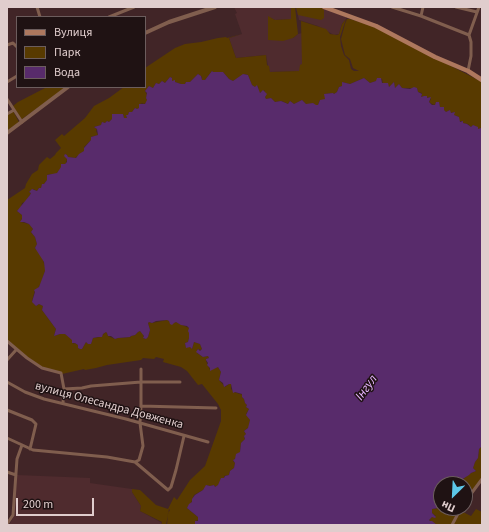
<!DOCTYPE html>
<html>
<head>
<meta charset="utf-8">
<style>
	body { margin:0 }
	#map { position:relative; width:489px; height:532px; overflow:hidden; background:#412527; font-family:"Source Sans 3",sans-serif }
	canvas { display:block }
	.frame { position:absolute; inset:0; border:8px solid #e0cdcd; pointer-events:none }
	.legend { position:absolute; left:16px; top:16px; width:130px; height:72px; box-sizing:border-box; background:#1f1213; border:1px solid #6c5d5d; margin:0; padding:5px 7px; list-style:none; font-size:12px; color:#e0cdcd }
	.legend li { display:flex; align-items:center; gap:8px; height:20px }
	.legend b { width:20px; border:1px solid #6c5d5d }
	.north { position:absolute; left:433px; top:476px; width:40px; height:40px; box-sizing:border-box; background:#1f1213; border:1px solid #6c5d5d; border-radius:50%; rotate:204deg; font-size:11px; font-weight:700; line-height:16px; text-align:center; color:#e0cdcd }
	.north::after { content:''; display:block; margin:auto; width:14px; height:18px; background:#5dc7e8; clip-path:polygon(50% 0,100% 100%,50% 72%,0 100%) }
	.scale { position:absolute; left:16px; top:498px; width:78px; height:18px; box-sizing:border-box; border:2px solid #e0cdcd; border-top:0; padding-left:5px; font-size:12px; line-height:14px; white-space:nowrap; color:#e0cdcd; -webkit-text-stroke:3px #1f1213; paint-order:stroke }
</style>
</head>
<body>
<div id="map">
<canvas width="489" height="532"></canvas>
<div class="frame"></div>
<ul class="legend">
<li><b style="height:5px;background:#ae785e"></b>Вулиця</li>
<li><b style="height:11px;background:#583a00"></b>Парк</li>
<li><b style="height:11px;background:#582b6b"></b>Вода</li>
</ul>
<div class="north">Пн</div>
<div class="scale">200 m</div>
</div>
<script>
const context = document.querySelector('canvas').getContext('2d');
context.lineJoin = 'round';
function paint(path, color) {
  context.fillStyle = color;
  context.fill(path, 'evenodd');
}
function poly(rows) {
  const path = new Path2D();
  for (const r of rows) {
    path.moveTo(r[0], r[1]);
    for (let i = 2; i < r.length; i += 2) path.lineTo(r[i], r[i + 1]);
  }
  return path;
}
function stroke(path, color, width, dash) {
  context.strokeStyle = color;
  context.lineWidth = width;
  context.lineCap = dash ? 'butt' : 'round';
  context.setLineDash(dash || []);
  context.stroke(path);
}
function write(font, color, halo, rows, align = 'center') {
  context.font = font + ' "Source Sans 3",sans-serif';
  context.lineWidth = 3;
  context.setLineDash([]);
  context.textBaseline = 'middle';
  context.strokeStyle = halo;
  context.fillStyle = color;
  for (const [text, x, y, turn = 0] of rows) {
    context.save();
    context.translate(x, y);
    context.rotate((+turn || 0) * Math.PI / 180);
    context.textAlign = isNaN(turn) ? turn : align;
    if (halo) context.strokeText(text, 0, 0);
    context.fillText(text, 0, 0);
    context.restore();
  }
}
const built = poly([
	[234,7,291,7,291,19,275,20,268,17,293,38,298,34,302,33,302,65,300,71,270,72,268,66,266,55,236,58,229,38,242,34,235,14,237,13],
	[296,7,321,7,346,17,346,19,342,24,339,34,334,35,318,26,299,20],
	[17,475,90,478,90,483,132,489,132,492,141,506,140,511,162,523,161,525,9,525,13,518]
]);
const green = poly([
	[291,7,295,7,298,34,293,38,283,41,268,40,268,16,275,20,291,19],
	[296,7,321,7,324,10,324,18,321,20,298,15],
	[346,19,340,37,341,46,344,55,349,60,351,69,354,71,359,71,353,68,350,59,345,55,341,39,345,24,347,19,350,19,375,27,482,82,482,133,481,128,478,129,473,125,471,127,468,124,463,123,463,121,459,121,459,117,454,115,454,112,450,113,450,110,446,112,444,110,444,107,440,107,439,103,436,102,435,105,432,104,429,102,431,99,429,97,427,98,427,97,424,96,421,97,422,93,418,92,417,88,402,88,399,84,395,88,394,82,389,87,387,83,383,84,382,79,370,83,364,78,350,84,342,82,342,86,339,87,337,92,334,94,333,93,325,94,325,99,323,101,320,100,318,105,316,106,313,103,310,104,306,104,302,100,294,104,290,101,288,104,282,101,275,102,271,98,266,99,265,97,266,95,264,90,259,93,258,86,255,87,252,85,248,75,244,74,233,81,229,79,223,72,213,72,212,71,205,80,202,80,202,77,198,74,190,82,186,82,185,84,181,84,172,81,172,78,170,77,165,83,162,81,159,84,156,83,153,88,149,86,145,91,147,95,146,98,147,100,147,102,144,104,142,103,139,105,139,108,137,109,135,108,132,112,129,112,128,115,126,115,127,118,124,118,123,114,112,114,112,119,109,122,107,121,105,123,102,122,101,125,94,127,97,129,96,131,98,135,91,137,91,140,84,147,84,151,75,158,68,157,67,155,65,154,65,156,67,159,66,163,56,174,50,174,47,175,47,180,44,184,42,185,41,188,39,188,37,191,33,189,29,192,31,193,30,195,25,202,22,203,21,207,17,211,22,215,22,218,21,222,29,224,33,229,31,232,35,237,37,244,35,248,41,255,45,266,45,271,41,283,38,288,35,290,32,301,36,306,39,304,43,306,42,310,56,329,54,336,60,334,65,334,72,339,73,344,75,343,78,345,78,348,80,349,82,349,86,342,88,344,91,344,93,338,100,337,106,332,107,333,108,336,115,339,118,338,131,337,131,336,135,335,138,332,140,331,143,334,144,339,148,337,150,330,148,323,149,322,152,323,167,320,174,323,176,322,189,328,189,338,188,342,185,343,186,347,190,347,192,349,194,342,200,344,202,349,201,350,198,349,197,350,197,353,203,357,208,356,209,358,206,359,206,361,210,370,218,367,221,372,219,380,225,387,229,384,231,384,231,389,234,392,243,395,242,397,244,399,245,403,247,405,246,407,249,409,246,414,250,420,249,427,244,431,246,434,244,437,245,439,241,443,240,452,233,461,235,463,234,468,230,471,229,475,224,476,224,478,221,478,220,483,216,487,214,485,210,486,207,485,203,490,194,495,191,503,187,508,198,517,198,520,195,521,195,524,167,525,168,513,170,510,169,509,166,525,161,525,162,522,140,511,141,506,132,492,132,489,140,490,156,505,168,509,174,497,177,500,190,480,205,466,221,421,221,410,218,404,202,384,198,385,187,371,181,367,163,362,164,359,156,357,154,359,143,358,141,360,107,365,96,368,85,370,84,369,62,374,46,369,25,357,7,340,7,200,25,188,26,184,32,174,38,170,39,165,47,157,50,159,55,155,56,153,61,148,55,140,62,134,64,136,85,118,94,106,109,98,124,87,145,87,145,68,175,48,185,44,201,42,218,38,226,37,227,38,242,34,229,38,236,58,266,55,267,65,269,66,270,72,299,71,300,65,302,64,301,21,326,29,330,34,337,35,339,34,342,24],
	[47,87,67,87,22,119,21,119,13,106,18,102],
	[13,111,19,122,7,131,7,115],
	[482,446,482,477,465,500,465,484,458,484,458,483,471,473,476,471,473,468,475,462,478,458,479,449],
	[441,505,441,508,460,508,451,525,437,525,429,520,432,517,436,516,432,513,432,509,438,508],
	[476,509,482,512,482,525,453,525,461,511,471,516]
]);
const water = poly([
	[212,71,213,72,223,72,229,79,233,81,243,74,248,75,252,85,255,87,257,85,260,93,263,90,267,94,265,97,266,99,271,98,275,102,281,101,288,104,290,101,294,104,302,100,306,104,313,103,316,105,318,105,320,100,325,99,324,94,333,93,334,94,337,92,339,87,342,86,342,82,350,84,364,78,370,83,376,81,377,78,381,78,382,83,388,83,389,87,394,82,395,88,399,84,402,88,410,89,414,87,417,88,418,92,422,94,421,97,424,96,427,96,427,98,431,97,429,102,432,105,435,105,436,102,439,102,440,107,444,107,444,110,446,112,450,110,451,113,455,112,454,115,459,117,460,122,463,121,463,123,467,124,471,127,473,125,478,127,478,129,481,128,482,446,479,449,478,458,475,462,473,468,476,471,471,473,469,475,461,480,458,484,441,484,441,505,438,508,432,509,432,513,436,517,435,518,432,517,429,520,430,521,432,521,437,525,193,525,195,524,195,521,198,521,198,517,187,508,189,504,192,502,192,499,195,495,203,490,206,485,210,486,214,485,215,487,218,485,221,478,224,478,225,476,229,475,230,471,234,468,235,463,233,460,235,459,236,454,240,452,241,443,245,439,244,436,246,434,244,431,248,428,250,420,246,415,249,409,246,407,247,405,245,403,244,399,242,397,242,394,235,392,233,393,231,384,229,384,224,387,223,383,219,380,221,372,218,367,210,371,210,368,207,365,208,363,206,360,206,359,209,358,208,356,203,357,196,352,198,349,200,351,202,349,200,344,194,342,192,349,190,347,186,348,185,343,188,342,189,338,189,333,188,331,189,328,187,326,181,325,176,322,174,323,172,325,170,324,169,321,167,320,156,321,152,323,149,322,148,323,150,330,148,337,146,339,143,338,144,336,140,331,138,332,135,335,131,336,130,337,118,338,115,339,111,336,108,336,107,333,106,332,103,334,102,337,98,337,93,338,91,344,88,344,86,342,82,349,80,349,78,348,78,345,75,343,72,343,72,340,65,334,60,334,54,336,56,329,42,310,43,306,39,304,36,306,32,302,35,292,34,290,39,287,45,271,44,262,35,248,37,244,35,237,31,232,33,229,29,224,24,222,20,222,22,219,22,215,17,211,30,195,31,193,29,192,32,189,37,191,39,188,41,188,42,184,44,184,47,180,47,175,57,173,61,167,61,164,65,164,67,162,67,159,64,156,65,154,67,155,68,157,76,158,79,154,84,151,84,148,91,140,91,137,98,135,97,129,94,127,101,125,102,122,105,123,107,121,109,122,112,119,112,114,123,114,124,118,127,118,126,115,128,115,129,112,132,112,135,108,137,109,139,108,139,104,145,104,147,100,146,98,147,93,145,91,149,86,153,88,156,83,159,84,162,81,165,83,170,77,172,78,172,81,175,80,175,82,181,84,185,84,186,82,190,82,198,74,201,76,202,80,205,80]
]);
const minor = poly([
	[37,7,40,17],
	[392,7,421,16,469,35],
	[456,7,477,12],
	[421,16,423,7],
	[109,17,134,7],
	[7,45,13,43,17,47],
	[468,71,471,56,471,42,469,35,479,7],
	[7,82,17,76],
	[7,99,22,122],
	[7,114,14,110],
	[7,341,27,358,42,368,61,373,64,389,63,403],
	[7,360,16,350],
	[7,382,25,392,44,399,126,419,208,442],
	[64,389,82,388,91,386,141,382,180,382],
	[141,406,216,408],
	[7,410,32,420,36,424,30,449],
	[7,438,33,450,107,457,135,462,168,490,171,487,176,470,184,436],
	[135,462,139,460,143,446,140,423,141,406,141,369],
	[7,472,16,475],
	[465,502,482,479],
	[7,524,13,515,17,459,22,445],
	[452,525,461,508]
]);
const tertiary = poly([
	[145,33,169,22,215,7],
	[7,133,68,87]
]);
const secondary = poly([
	[324,7,376,26,435,57,468,71,482,80]
]);
const streetNames = [
	["вулиця Олесандра Довженка",109,406,15]
];
const waterNames = [
	["Інгул",367,388,-54]
];
paint(built, '#4f2b2e');
paint(green, '#583a00');
paint(water, '#582b6b');
stroke(minor, '#805e4e', 3);
stroke(tertiary, '#805e4e', 4);
stroke(secondary, '#ae785e', 4.5);
write('12px', '#e0cdcd', '#1f1213', streetNames);
write('italic 13px', '#e6b4ff', '#1f1213', waterNames);
</script>
</body>
</html>
